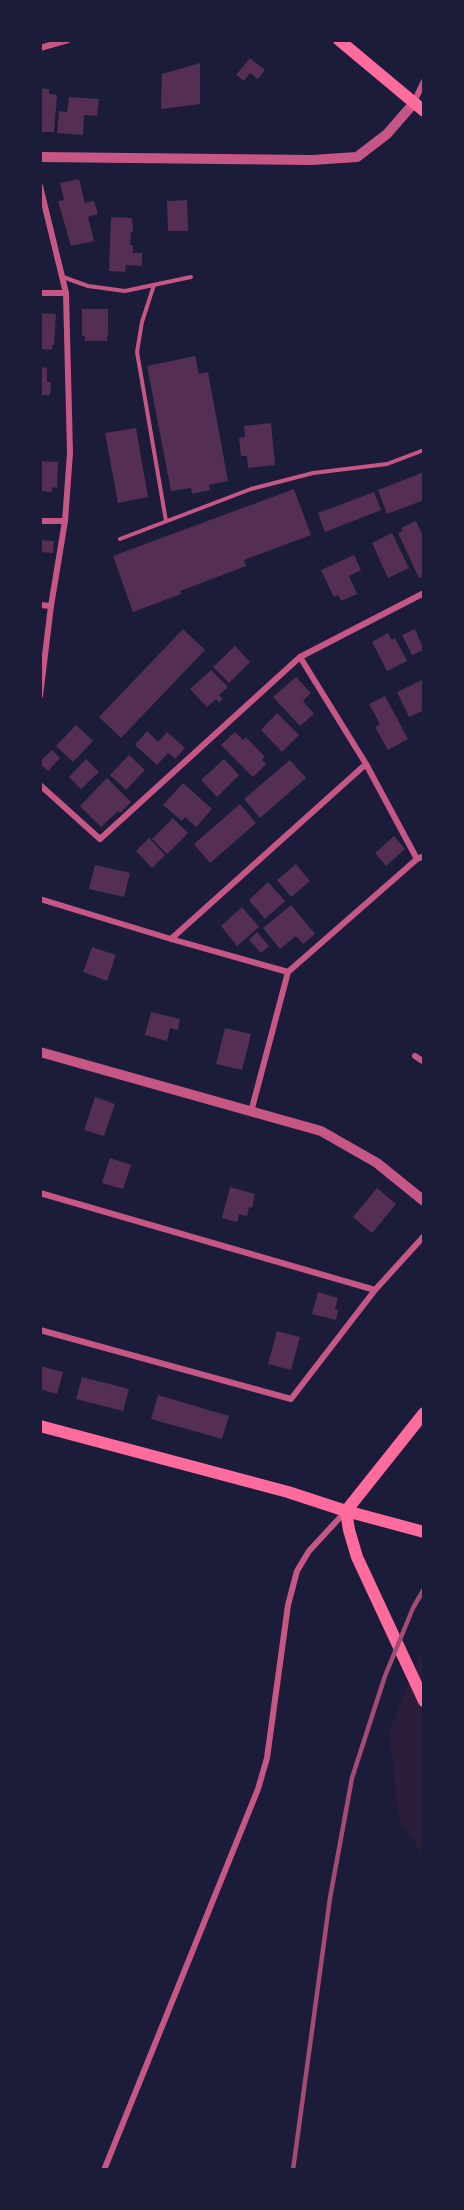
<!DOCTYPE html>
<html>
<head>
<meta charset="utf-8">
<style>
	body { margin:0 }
	#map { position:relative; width:464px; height:2210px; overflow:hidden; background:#1b1b3a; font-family:"Roboto Condensed",sans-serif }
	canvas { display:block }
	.frame { position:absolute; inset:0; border:42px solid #1b1b3a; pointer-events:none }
</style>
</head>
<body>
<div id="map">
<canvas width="464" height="2210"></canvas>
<div class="frame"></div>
</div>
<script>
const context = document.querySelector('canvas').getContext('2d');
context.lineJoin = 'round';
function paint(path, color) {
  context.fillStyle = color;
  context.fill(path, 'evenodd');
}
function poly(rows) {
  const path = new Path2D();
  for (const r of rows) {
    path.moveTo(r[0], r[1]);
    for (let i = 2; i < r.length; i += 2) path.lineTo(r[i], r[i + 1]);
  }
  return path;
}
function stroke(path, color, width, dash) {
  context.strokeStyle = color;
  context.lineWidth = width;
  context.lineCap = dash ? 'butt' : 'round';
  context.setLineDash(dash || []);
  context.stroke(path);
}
const green = poly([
	[423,1648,423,1855,399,1819,389,1732]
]);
const building = poly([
	[250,58,265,70,258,79,250,73,244,81,236,75],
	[200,63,200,104,161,109,162,74],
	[40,88,49,89,49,94,57,95,54,132,40,132],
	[69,97,99,99,97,116,84,115,83,135,57,133,59,111,67,112],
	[79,179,85,203,94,201,98,214,88,217,94,241,71,246,58,201,64,200,60,183],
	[187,200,188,231,168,231,167,201],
	[111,217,132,218,133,232,131,232,130,245,133,245,133,253,142,253,142,266,126,265,125,272,109,271],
	[82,309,108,309,108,335,107,335,107,341,85,341,85,336,82,336],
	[40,313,56,314,54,345,52,345,52,350,40,349],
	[195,356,199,374,208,372,228,481,209,485,210,490,192,494,191,488,171,491,147,366],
	[40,367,47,368,47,382,51,382,50,395,40,395],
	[271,423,275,465,248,468,247,456,241,456,239,438,245,437,244,426],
	[136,428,148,497,118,503,105,433],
	[40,461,58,462,57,488,52,487,52,492,41,491],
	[424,472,424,500,387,514,378,490],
	[294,489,311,535,244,560,246,566,180,591,181,594,133,612,113,556],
	[374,492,381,510,325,532,318,513],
	[416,521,424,538,424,576,419,578,398,533,403,531,401,528],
	[392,533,409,568,388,578,372,543],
	[40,540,54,541,53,553,40,552],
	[354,555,361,570,349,576,357,594,341,601,338,595,334,597,321,570],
	[183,629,205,650,121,738,99,717],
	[415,629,424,650,412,655,402,635],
	[388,633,392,640,395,638,407,661,387,671,372,642],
	[235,646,250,662,229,683,213,667],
	[211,670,228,687,219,695,223,699,219,703,216,699,207,707,190,689],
	[296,677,311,693,303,701,314,714,300,726,273,697],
	[424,679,424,710,409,717,397,692],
	[385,696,408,739,388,750,375,727,380,724,369,704],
	[277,713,299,735,282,752,261,730],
	[76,725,93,741,73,762,56,746],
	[147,731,158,742,167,732,185,748,175,759,168,753,157,765,135,745],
	[235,732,243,740,246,737,265,757,262,760,266,764,253,777,221,745],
	[52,750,60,758,48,771,40,764,40,761],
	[129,755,145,770,126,790,110,775],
	[86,759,99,772,81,789,69,777],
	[224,759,239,775,217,797,201,780],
	[290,760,306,778,260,818,244,799],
	[107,778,131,802,120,813,118,811,101,827,80,806],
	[183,783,212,809,196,827,185,817,182,821,163,805],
	[240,804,256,823,210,863,194,844],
	[173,818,188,833,167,854,152,839],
	[394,836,405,849,386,866,375,853],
	[149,838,165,855,152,868,136,851],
	[296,864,310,881,291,897,277,880],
	[95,865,130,873,124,897,89,889],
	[268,882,285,901,265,919,249,900],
	[291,905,315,934,303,944,296,936,280,949,263,928],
	[242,907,259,927,237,946,221,926],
	[257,932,269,946,261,953,249,940],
	[92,947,116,955,107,981,83,972],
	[151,1012,180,1019,178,1030,170,1028,167,1041,145,1035],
	[225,1028,251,1034,242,1070,216,1064],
	[95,1097,115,1104,104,1136,84,1130],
	[110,1158,131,1165,123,1189,102,1183],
	[230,1187,255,1194,252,1208,249,1207,247,1216,239,1214,237,1222,222,1218],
	[377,1188,396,1204,372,1233,353,1217],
	[318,1292,338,1298,335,1309,338,1310,336,1320,312,1314],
	[277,1331,300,1337,291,1370,268,1364],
	[40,1366,63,1372,57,1394,40,1389],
	[82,1377,129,1389,123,1411,76,1399],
	[158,1395,229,1416,222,1439,151,1419]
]);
const service = poly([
	[63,277,88,286,125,291,191,277],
	[154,285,142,322,137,352,166,521],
	[120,539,251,489,313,473,387,464,424,450]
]);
const minor = poly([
	[40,48,68,40],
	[414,102,424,81],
	[40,186,66,293,70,453,65,521,51,606,40,696],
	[40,293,66,293],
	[40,521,65,521],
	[40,605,51,606],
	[300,657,366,764,417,859],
	[40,785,100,839,300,657,424,593],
	[40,899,171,939,288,972],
	[171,939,366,764],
	[415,1056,424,1062],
	[251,1112,288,972,417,859,424,856],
	[40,1193,375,1290],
	[40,1330,291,1399,375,1290,424,1236],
	[104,2170,258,1789,267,1758,288,1605,297,1571,309,1551,346,1511]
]);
const tertiary = poly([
	[40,157,312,160,357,157,387,134,414,103],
	[40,1052,321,1131,377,1163,424,1201]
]);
const secondary = poly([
	[339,40,424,111]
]);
const primary = poly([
	[424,1413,346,1511,349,1530,357,1557,424,1701],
	[40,1426,288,1492,346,1511,424,1532]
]);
const rail = poly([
	[293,2170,330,1898,352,1778,385,1676,413,1608,424,1589]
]);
paint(green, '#2a1e3b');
paint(building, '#542f53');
stroke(service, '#c65784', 4);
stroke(minor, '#c65784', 6);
stroke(tertiary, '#c65784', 10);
stroke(secondary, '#ff6b9d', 12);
stroke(primary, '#ff6b9d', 12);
stroke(rail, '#a44b75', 4.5);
</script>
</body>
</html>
